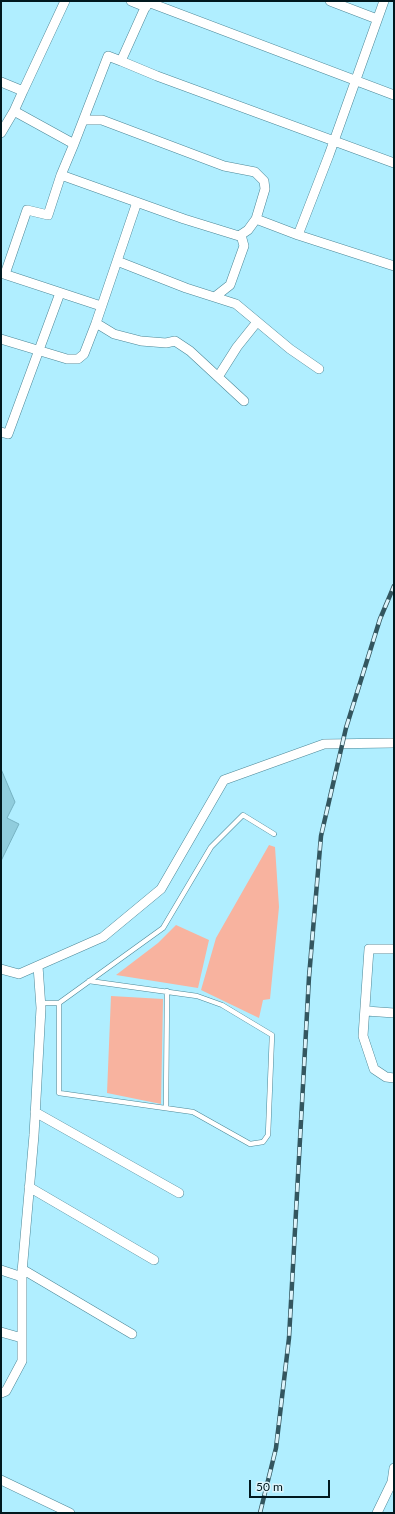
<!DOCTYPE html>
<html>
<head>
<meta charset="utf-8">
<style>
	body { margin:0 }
	#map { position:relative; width:395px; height:1514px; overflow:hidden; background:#b0eeff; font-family:Lato,sans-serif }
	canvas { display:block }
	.frame { position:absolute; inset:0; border:2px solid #01181e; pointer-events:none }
	.scale { position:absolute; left:249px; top:1480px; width:81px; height:18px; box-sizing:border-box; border:2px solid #01181e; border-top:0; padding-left:5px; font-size:12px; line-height:14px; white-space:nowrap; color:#01181e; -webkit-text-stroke:3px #ddf4fb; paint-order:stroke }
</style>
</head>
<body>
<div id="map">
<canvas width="395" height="1514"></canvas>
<div class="frame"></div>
<div class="scale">50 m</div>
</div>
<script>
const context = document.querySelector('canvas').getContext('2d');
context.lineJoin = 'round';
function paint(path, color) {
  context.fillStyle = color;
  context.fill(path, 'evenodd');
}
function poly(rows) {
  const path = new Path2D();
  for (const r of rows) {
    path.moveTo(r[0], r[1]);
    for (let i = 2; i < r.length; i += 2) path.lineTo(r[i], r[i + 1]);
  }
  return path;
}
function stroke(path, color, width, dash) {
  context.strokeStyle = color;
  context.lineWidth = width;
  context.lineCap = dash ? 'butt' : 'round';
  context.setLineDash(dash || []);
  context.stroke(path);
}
const green = poly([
	[269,845,275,847,279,907,270,999,263,1000,259,1018,201,990,216,938],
	[176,925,209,940,198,988,116,975,158,943],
	[111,996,163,999,161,1104,107,1093]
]);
const building = poly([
	[1,769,15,802,7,818,19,824,1,861,1,769]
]);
const lane = poly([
	[41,1003,59,1003,163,928,211,847,243,815,274,834],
	[59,1003,59,1093,193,1112,250,1144,263,1142,268,1135,272,1035,222,1005,197,996,89,981],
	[166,1108,167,991]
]);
const street = poly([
	[131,1,146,7],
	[330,1,377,19],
	[148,2,394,95],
	[121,61,157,76,394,163],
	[1,82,23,91,14,111,74,144,108,56,121,61,148,1],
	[23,91,65,1],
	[1,133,14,111],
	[74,144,61,175,184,219,239,236,248,230,256,219,265,189,264,181,255,172,224,166,102,120,85,120],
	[137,202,96,323,114,334,141,341,166,343,175,341,190,351,244,401],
	[256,219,298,235,394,266],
	[298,235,329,155,384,1],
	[117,261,186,288,236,304,290,349,319,369],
	[1,273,101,306],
	[5,274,27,210,48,215,61,175],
	[216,296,230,285,244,246,241,235],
	[1,339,67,359,78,359,84,354,96,323],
	[218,377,237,347,257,322],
	[1,432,8,434,60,293],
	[394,949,369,949,363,1036,374,1069,386,1077,394,1078],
	[1,969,19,974,103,937,161,889,224,780,324,744,394,743],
	[366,1011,394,1013],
	[35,1112,179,1193],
	[29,1187,154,1260],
	[22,1269,132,1334],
	[1,1270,22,1277],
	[1,1332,22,1338],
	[1,1393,6,1391,22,1361,22,1272,34,1135,41,1008,38,966],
	[1,1480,70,1513],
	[377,1513,392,1482,394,1468]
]);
const rail = poly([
	[260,1513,276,1448,289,1338,309,977,321,836,346,728,380,619,394,586]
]);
paint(green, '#f8b39f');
paint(building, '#90cddd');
stroke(building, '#76b2c2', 1);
stroke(lane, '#4c8797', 5.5);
stroke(street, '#4c8797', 10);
stroke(lane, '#fff', 4.5);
stroke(street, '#fff', 9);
stroke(rail, '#33565f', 4.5);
stroke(rail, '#ddf4fb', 3, [9]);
</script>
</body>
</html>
